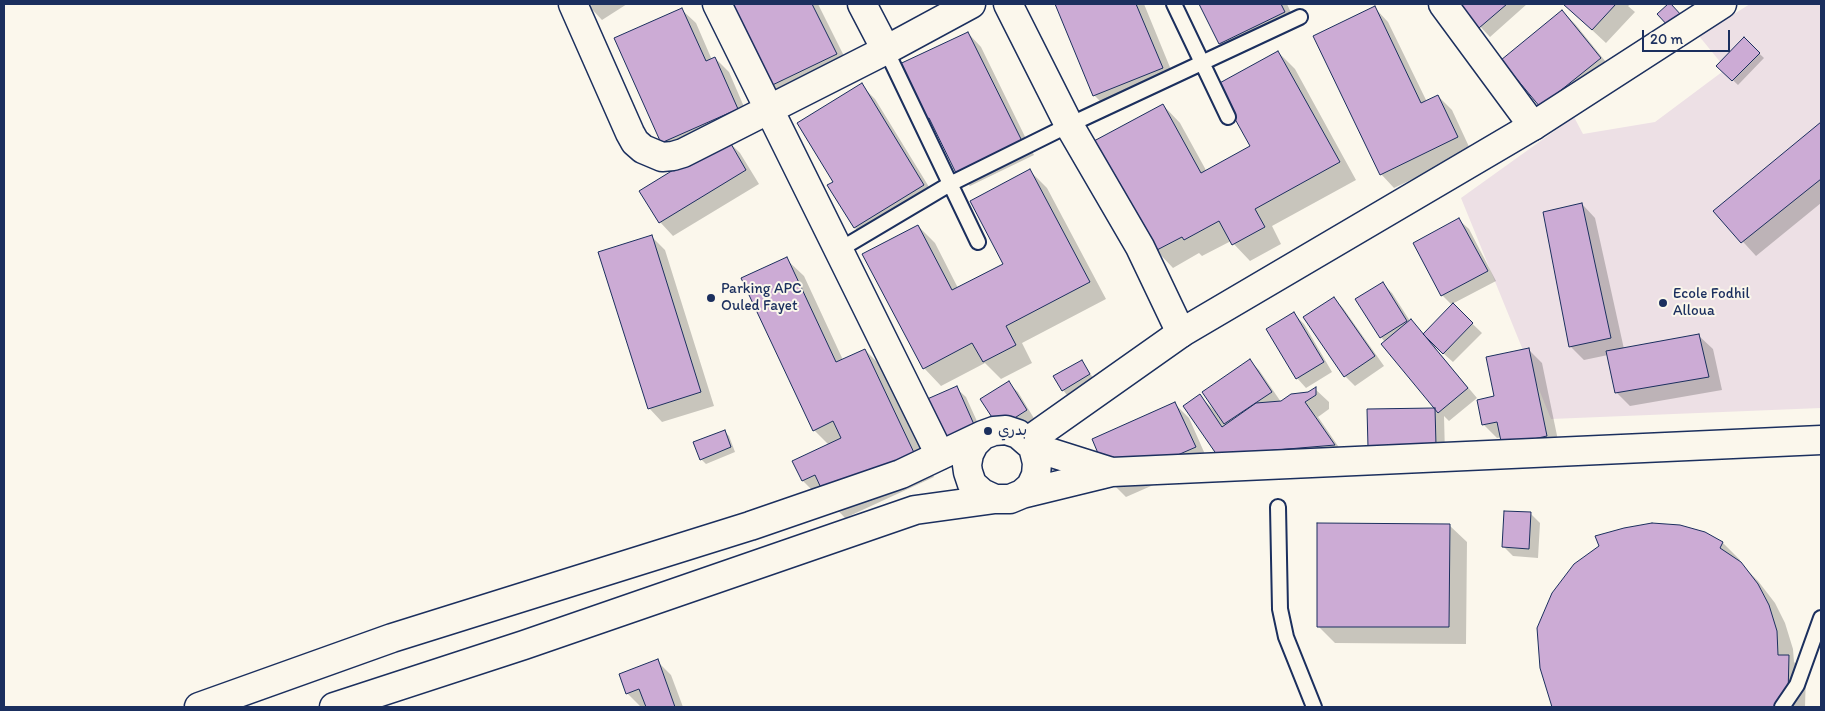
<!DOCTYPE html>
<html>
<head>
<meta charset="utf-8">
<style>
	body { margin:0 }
	#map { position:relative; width:1825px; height:711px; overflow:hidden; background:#fbf7ec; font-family:Itim,sans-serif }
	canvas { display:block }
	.frame { position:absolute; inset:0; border:5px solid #1b2f5e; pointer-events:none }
	.scale { position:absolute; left:1642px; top:30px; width:88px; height:22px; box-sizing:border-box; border:2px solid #1b2f5e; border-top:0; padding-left:6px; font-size:15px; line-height:18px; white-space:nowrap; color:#1b2f5e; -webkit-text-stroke:4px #fbf7ec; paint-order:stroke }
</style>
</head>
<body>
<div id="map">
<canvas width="1825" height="711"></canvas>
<div class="frame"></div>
<div class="scale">20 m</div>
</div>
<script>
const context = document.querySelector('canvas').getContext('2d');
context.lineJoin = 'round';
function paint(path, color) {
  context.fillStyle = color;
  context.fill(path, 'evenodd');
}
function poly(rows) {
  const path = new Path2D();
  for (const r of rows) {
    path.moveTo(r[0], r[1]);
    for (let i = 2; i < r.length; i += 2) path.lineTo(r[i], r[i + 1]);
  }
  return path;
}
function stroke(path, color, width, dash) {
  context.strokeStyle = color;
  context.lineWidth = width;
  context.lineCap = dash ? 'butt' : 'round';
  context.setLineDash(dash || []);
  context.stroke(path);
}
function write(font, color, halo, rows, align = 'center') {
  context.font = font + ' Itim,"Playpen Sans Arabic",sans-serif';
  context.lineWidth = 4;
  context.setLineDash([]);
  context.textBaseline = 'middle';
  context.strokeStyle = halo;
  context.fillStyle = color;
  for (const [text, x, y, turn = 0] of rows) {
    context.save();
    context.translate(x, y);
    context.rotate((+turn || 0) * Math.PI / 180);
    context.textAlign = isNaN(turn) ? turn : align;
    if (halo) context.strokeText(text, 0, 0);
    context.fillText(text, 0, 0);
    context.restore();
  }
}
const built = poly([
	[1750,4,1821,4,1821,408,1551,419,1461,198,1574,117,1583,134,1655,122,1726,69,1699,36]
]);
const shadow = poly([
	[587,4,590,4,590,6,594,4,627,4,602,20],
	[734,4,818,4,850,68,777,103,753,43],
	[1057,4,1144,4,1176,82,1108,109,1094,95],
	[1200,4,1287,4,1297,26,1234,57,1220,43],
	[1459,4,1527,4,1490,37],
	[1564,4,1631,4,1628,6,1635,12,1606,43],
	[1375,8,1388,22,1427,102,1438,96,1452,110,1471,151,1394,188,1381,174],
	[682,10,696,23,712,60,715,58,729,72,751,123,676,156,662,142],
	[1562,11,1576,25,1614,72,1541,106],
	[968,33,981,47,1034,155,970,186,957,172,938,133,933,136,919,122],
	[1744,39,1764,58,1738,85,1718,66],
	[1278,52,1295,69,1356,180,1272,226,1281,244,1250,261,1231,241,1202,256,1199,253,1173,268,1156,250,1163,105,1180,123,1207,172,1252,147],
	[861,85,875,99,937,200,868,241,855,228,835,182],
	[1821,124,1821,203,1756,256,1715,211],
	[726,139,740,153,759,184,673,236,660,222],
	[1030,171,1047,188,1106,299,1022,343,1032,363,1001,379,985,363,941,386,924,368,918,226,935,243,958,288,1004,264],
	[1582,204,1595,218,1624,349,1699,336,1713,349,1722,390,1630,406,1616,392,1608,355,1584,360,1570,346],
	[1459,220,1469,229,1496,281,1452,304,1482,333,1453,362,1436,347,1435,348,1477,398,1449,421,1444,416,1445,454,1369,411,1437,409,1381,337,1383,284,1392,293,1410,321,1424,335,1453,306,1442,295],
	[652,237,665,250,714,406,662,422,649,408],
	[786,259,804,276,843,360,865,350,882,367,934,477,845,518,828,500,820,498,803,481,829,445,814,430],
	[1334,298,1343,308,1384,366,1355,386,1345,376,1305,318],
	[1294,314,1304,324,1332,372,1306,388,1297,378],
	[1528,349,1542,363,1560,450,1502,437,1497,438,1483,424,1496,397],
	[1081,361,1094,379,1067,395,1063,390],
	[1250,361,1259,370,1281,402,1309,393,1315,389,1329,402,1329,409,1318,417,1347,459,1232,468,1199,395,1214,410],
	[1008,383,1018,392,1035,420,1009,436],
	[956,388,966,397,985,439,946,442],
	[1175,404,1189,418,1208,461,1126,497,1112,483],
	[724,431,729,436,735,452,706,464,701,459],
	[1531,514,1540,523,1538,558,1513,556,1504,547],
	[1449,525,1467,542,1466,644,1335,643,1318,626],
	[1705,533,1723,543,1740,560,1739,562,1758,581,1775,603,1785,623,1793,649,1794,662,1806,673,1805,707,1554,707,1541,668],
	[657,661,671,675,683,707,648,707,647,705,641,707,627,693]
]);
const building = poly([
	[732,4,812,4,837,54,762,90,751,42,732,4],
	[1055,4,1136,4,1163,68,1093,96,1055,4],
	[1199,4,1281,4,1285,12,1219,44,1199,4],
	[1457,4,1507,4,1479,28,1457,4],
	[1563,4,1616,4,1592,30,1563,4],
	[1668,4,1671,4,1682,16,1669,27,1657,14,1668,4],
	[1375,6,1421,103,1438,95,1458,137,1380,175,1313,36,1375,6],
	[682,8,706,61,715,57,738,109,661,143,614,38,682,8],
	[1562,10,1601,58,1540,107,1501,60,1562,10],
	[968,32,1022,141,956,173,929,118,918,123,891,68,968,32],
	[1744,37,1760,53,1732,81,1716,66,1744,37],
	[1278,51,1340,162,1255,209,1265,227,1232,245,1219,221,1184,240,1182,237,1155,251,1094,141,1163,104,1201,173,1250,146,1216,85,1278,51],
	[862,83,924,185,854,228,827,185,833,182,797,123,862,83],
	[1821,122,1821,179,1741,243,1713,211,1821,122],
	[727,137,746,170,659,223,639,191,727,137],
	[1030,169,1090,282,1006,326,1016,345,983,362,972,343,923,369,862,254,918,225,952,290,1003,264,970,201,1030,169],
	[1582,203,1611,338,1569,347,1543,212,1582,203],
	[1459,218,1488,271,1441,296,1413,243,1459,218],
	[652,235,701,392,648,409,598,252,652,235],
	[787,257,836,362,865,349,917,459,827,501,815,475,802,481,792,461,841,438,833,421,813,431,741,278,787,257],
	[1383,282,1407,321,1380,338,1355,299,1383,282],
	[1334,297,1375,356,1344,377,1303,317,1334,297],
	[1453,303,1473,323,1443,354,1423,334,1453,303],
	[1294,312,1324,362,1296,379,1266,329,1294,312],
	[1411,319,1468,388,1438,413,1381,344,1411,319],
	[1699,334,1709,377,1615,393,1606,351,1699,334],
	[1529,348,1547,436,1502,446,1497,422,1482,425,1477,400,1494,396,1486,357,1529,348],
	[1250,359,1272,392,1224,424,1202,392,1250,359],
	[1082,360,1090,374,1062,391,1053,376,1082,360],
	[1009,381,1027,410,999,428,980,399,1009,381],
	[957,386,976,429,945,443,925,400,957,386],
	[1316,387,1316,395,1305,402,1335,445,1217,455,1183,406,1200,394,1222,427,1256,403,1281,401,1291,394,1308,392,1316,387],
	[1175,402,1196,447,1111,484,1092,439,1175,402],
	[1435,408,1436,445,1368,447,1367,409,1435,408],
	[725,430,731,447,700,460,693,442,725,430],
	[1504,511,1531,512,1529,549,1502,547,1504,511],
	[1317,523,1450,524,1449,627,1317,627,1317,523],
	[1652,523,1680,525,1705,532,1723,542,1720,548,1741,562,1758,584,1769,605,1777,631,1778,655,1789,655,1788,696,1780,707,1552,707,1540,668,1537,628,1552,593,1574,564,1599,546,1595,536,1624,528,1652,523],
	[658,659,675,707,646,707,639,689,626,694,619,674,658,659]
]);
const service = poly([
	[1174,4,1228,117],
	[886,50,978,242],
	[839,250,950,184,1069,125,1300,17],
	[1278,507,1280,609,1286,637,1314,707],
	[1782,707,1797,685,1821,618]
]);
const minor = poly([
	[573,4,630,133,635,142,643,149,662,157,673,156,683,153,886,50,971,4],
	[717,4,940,455],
	[862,4,886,50],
	[1008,4,1069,125,1140,247,1181,333],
	[1443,4,1533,126]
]);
const tertiary = poly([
	[1028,441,1181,333,1533,126,1722,4]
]);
const secondary = poly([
	[1033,447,1112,472],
	[1022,494,1031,486,1036,475,1037,463,1033,447,1018,434,1006,430,994,431,983,435,974,444,969,454,967,465,968,472,972,484,982,493,995,499,1010,499,1022,494,1112,472,1821,440],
	[199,707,392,638,750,526,901,474,983,435],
	[334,707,524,645,915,510,995,499]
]);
const markers = [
	[711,298,5,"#1b2f5e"],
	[1663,303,5,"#1b2f5e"],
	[988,431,5,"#1b2f5e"]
];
const poiNames = [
	["Parking APC",721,289],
	["Ouled Fayet",721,306],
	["Ecole Fodhil",1673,294],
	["Alloua",1673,311],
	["بدري",998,431]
];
paint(built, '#ede0e5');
paint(shadow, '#0003');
paint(building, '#ccabd5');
stroke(building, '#1b2f5e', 1);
stroke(service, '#1b2f5e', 18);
stroke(minor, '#1b2f5e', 31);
stroke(tertiary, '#1b2f5e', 31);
stroke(secondary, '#1b2f5e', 31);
stroke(service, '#fbf7ec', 14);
stroke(minor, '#fbf7ec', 28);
stroke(tertiary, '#fbf7ec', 28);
stroke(secondary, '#fbf7ec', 28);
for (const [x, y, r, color] of markers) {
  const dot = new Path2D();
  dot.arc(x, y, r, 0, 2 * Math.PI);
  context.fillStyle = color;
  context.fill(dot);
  stroke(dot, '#fbf7ec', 2);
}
write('15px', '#1b2f5e', '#fbf7ec', poiNames, 'left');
</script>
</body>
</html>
